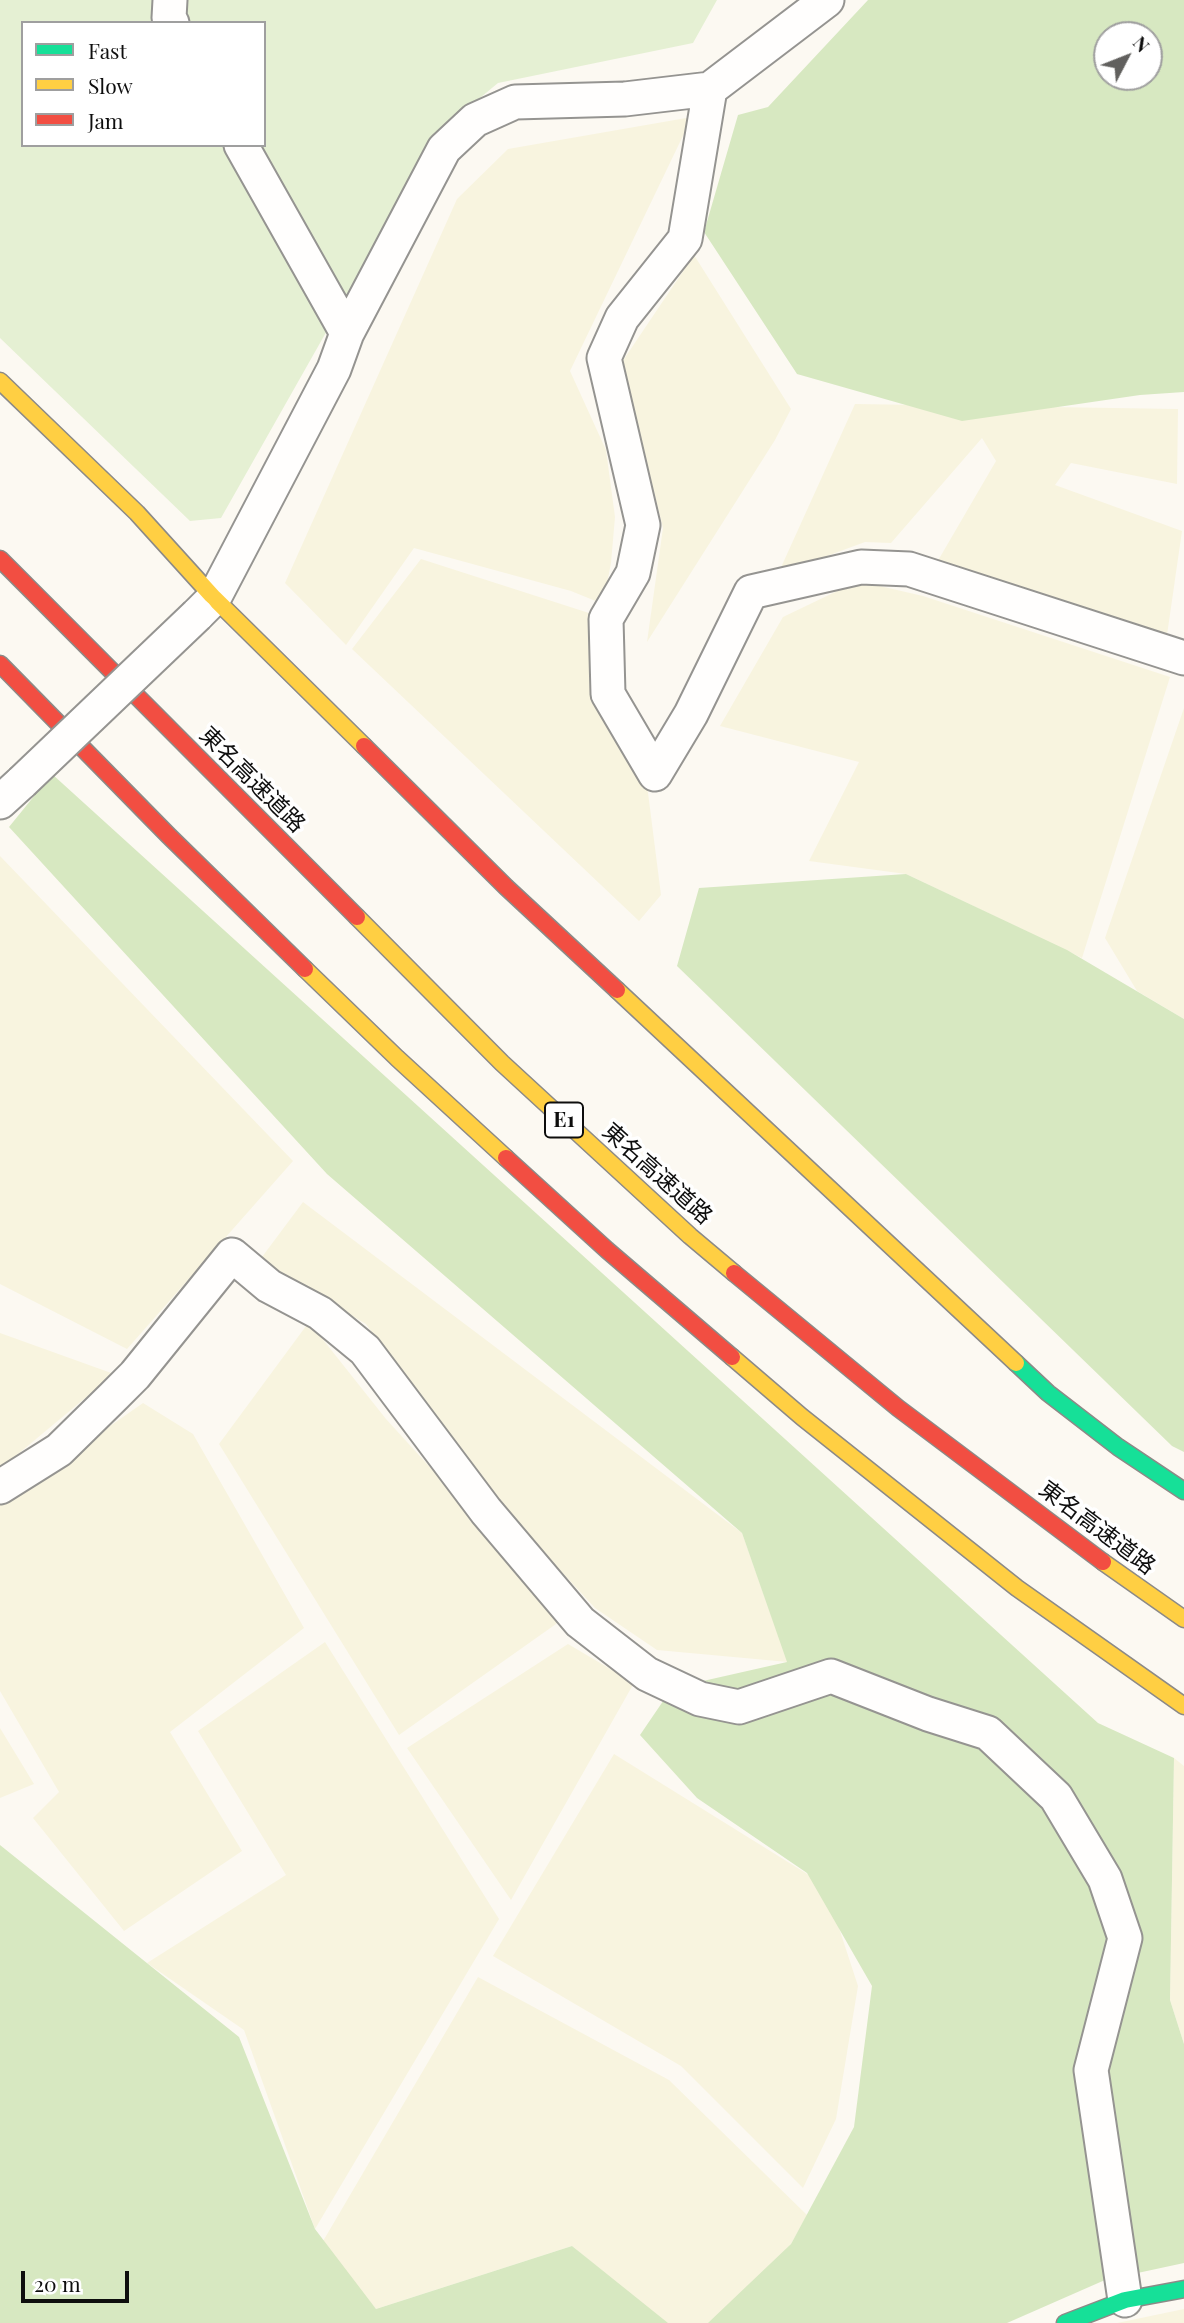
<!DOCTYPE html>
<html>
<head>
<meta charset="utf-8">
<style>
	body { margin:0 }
	#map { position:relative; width:1184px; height:2323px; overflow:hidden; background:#fcf9f2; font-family:"Playfair Display",serif }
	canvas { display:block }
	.legend { position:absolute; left:21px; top:21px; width:245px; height:126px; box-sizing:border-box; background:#fff; border:2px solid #9f9f9f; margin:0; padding:9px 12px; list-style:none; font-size:21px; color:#0e0e0e }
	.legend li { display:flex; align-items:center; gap:14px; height:35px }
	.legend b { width:35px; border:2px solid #9f9f9f }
	.north { position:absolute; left:1093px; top:21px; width:70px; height:70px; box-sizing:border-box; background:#fff; border:2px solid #9f9f9f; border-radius:50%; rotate:48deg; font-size:19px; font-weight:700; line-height:28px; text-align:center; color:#0e0e0e }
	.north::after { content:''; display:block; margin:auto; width:24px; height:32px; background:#61605e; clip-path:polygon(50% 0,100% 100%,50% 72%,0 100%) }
	.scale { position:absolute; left:21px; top:2271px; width:108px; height:32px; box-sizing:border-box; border:4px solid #0e0e0e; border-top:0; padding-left:9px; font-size:21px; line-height:24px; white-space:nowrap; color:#0e0e0e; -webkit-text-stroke:5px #fff; paint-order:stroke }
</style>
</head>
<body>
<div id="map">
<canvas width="1184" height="2323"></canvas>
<ul class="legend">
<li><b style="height:9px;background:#16e098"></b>Fast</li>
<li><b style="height:9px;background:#ffcf43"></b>Slow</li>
<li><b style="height:9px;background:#f24e42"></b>Jam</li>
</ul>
<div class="north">N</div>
<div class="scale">20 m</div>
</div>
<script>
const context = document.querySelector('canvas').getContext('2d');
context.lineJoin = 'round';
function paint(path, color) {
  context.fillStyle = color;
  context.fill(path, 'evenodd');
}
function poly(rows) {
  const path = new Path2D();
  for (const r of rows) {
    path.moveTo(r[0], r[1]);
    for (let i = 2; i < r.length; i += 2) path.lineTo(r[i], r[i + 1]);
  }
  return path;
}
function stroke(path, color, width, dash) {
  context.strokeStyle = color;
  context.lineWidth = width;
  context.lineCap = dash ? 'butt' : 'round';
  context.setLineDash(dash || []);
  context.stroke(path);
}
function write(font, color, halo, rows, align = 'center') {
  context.font = font + ' "Playfair Display","Noto Sans JP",serif';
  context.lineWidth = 7;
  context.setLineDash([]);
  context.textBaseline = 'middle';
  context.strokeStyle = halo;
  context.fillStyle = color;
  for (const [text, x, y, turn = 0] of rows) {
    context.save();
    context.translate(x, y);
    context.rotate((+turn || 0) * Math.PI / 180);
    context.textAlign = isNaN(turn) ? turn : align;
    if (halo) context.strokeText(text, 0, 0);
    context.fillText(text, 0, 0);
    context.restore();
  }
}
const farmland = poly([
	[692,117,570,371,606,450,615,517,611,563,603,604,571,591,414,548,346,645,285,583,457,199,508,149],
	[694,255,791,409,775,440,647,642,663,528,622,362],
	[855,404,1178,409,1177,484,1071,463,1055,485,1182,531,1167,635,1142,632,936,564,996,461,982,438,891,543,865,542,778,574],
	[421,559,592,614,646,777,661,895,639,921,352,649],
	[858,581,923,596,1170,677,1082,958,906,874,809,861,859,762,720,726,783,617],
	[1184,708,1184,1019,1137,991,1105,938],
	[0,856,293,1161,127,1349,0,1284],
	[303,1202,742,1533,788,1662,657,1650,595,1608,497,1502,366,1324,259,1261],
	[309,1322,386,1419,564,1614,556,1624,399,1735,219,1444],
	[0,1333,114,1374,0,1469],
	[143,1403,193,1434,304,1628,170,1732,242,1851,124,1931,33,1818,59,1792,0,1691,0,1503],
	[325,1642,499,1919,315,2229,244,2030,147,1963,286,1875,198,1731],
	[568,1644,634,1683,511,1900,407,1748],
	[0,1728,34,1784,0,1798],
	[614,1754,825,1885,858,1986,836,2119,803,2188,681,2066,493,1956],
	[1174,1758,1184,1766,1184,2044,1170,2000],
	[478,1977,669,2080,807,2215,791,2244,723,2323,663,2323,572,2246,376,2309,319,2248],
	[1184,2309,1184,2323,1117,2323]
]);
const green = poly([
	[0,0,717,0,693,43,498,83,440,131,221,518,190,521,0,338],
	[23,23,264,23,264,145,23,145]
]);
const forest = poly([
	[868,0,1184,0,1184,392,1140,395,962,421,797,374,704,232,738,115,768,107],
	[1149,35,1149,77,1107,77,1107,35],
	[52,774,1098,1723,1174,1758,1170,2000,1184,2044,1184,2263,1105,2280,1007,2323,708,2323,791,2244,854,2127,872,1986,807,1873,697,1798,640,1735,672,1688,787,1662,742,1533,327,1174,9,827],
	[906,874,1067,950,1184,1019,1184,1452,1172,1446,677,966,699,888],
	[0,1845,239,2037,315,2229,376,2309,572,2246,668,2323,0,2323]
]);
const street = poly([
	[170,0,169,18,172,23],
	[710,89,685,239,622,318,604,358,643,525,633,573,606,619,608,694,655,774,691,714,751,592,861,567,909,569,1184,658],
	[241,145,347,333],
	[197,615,214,598,334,369,347,333,444,149,475,120,515,102,625,99,710,89,827,0],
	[0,802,22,782],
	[0,1487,59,1450,113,1397,135,1375,232,1255,269,1286,320,1313,365,1350,486,1511,580,1622,647,1674,700,1699,739,1707,831,1676,928,1714,988,1733,1056,1797,1105,1879,1125,1938,1091,2070,1125,2300]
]);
const fast = poly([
	[1016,1363,1048,1393,1118,1447,1184,1491],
	[1065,2323,1125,2300,1184,2289]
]);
const slow = poly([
	[0,381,137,513,214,598,364,746],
	[357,917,502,1063,690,1236,734,1273],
	[305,969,397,1058,506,1158],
	[617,990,1016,1363],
	[732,1357,802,1417,1017,1588,1184,1706],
	[1103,1562,1184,1619]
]);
const jam = poly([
	[0,559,357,917],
	[0,664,169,836,305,969],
	[364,746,506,887,617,990],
	[506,1158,607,1250,732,1357],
	[734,1273,898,1408,1103,1562]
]);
const streetBridge = poly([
	[22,782,197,615]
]);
const shields = [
	[564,1120,38]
];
const shieldNames = [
	["E1",564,1120]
];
const streetNames = [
	["東名高速道路",252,780,45],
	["東名高速道路",657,1174,42],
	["東名高速道路",1097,1528,37]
];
paint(farmland, '#f8f4df');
paint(green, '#e5f0d3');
paint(forest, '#d7e8c1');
stroke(street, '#959491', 37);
stroke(fast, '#8c8a87', 19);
stroke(slow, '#8c8a87', 19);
stroke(jam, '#8c8a87', 19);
stroke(street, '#fffefd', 33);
stroke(fast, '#16e098', 16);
stroke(slow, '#ffcf43', 16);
stroke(jam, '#f24e42', 16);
stroke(streetBridge, '#959491', 37, []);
stroke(streetBridge, '#fffefd', 33);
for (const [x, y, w] of shields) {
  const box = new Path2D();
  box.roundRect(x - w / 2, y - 17.5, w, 35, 5);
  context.fillStyle = '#fff';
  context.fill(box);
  stroke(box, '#0e0e0e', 2);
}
write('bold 21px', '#0e0e0e', null, shieldNames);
write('23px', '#0e0e0e', '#fff', streetNames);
</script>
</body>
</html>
